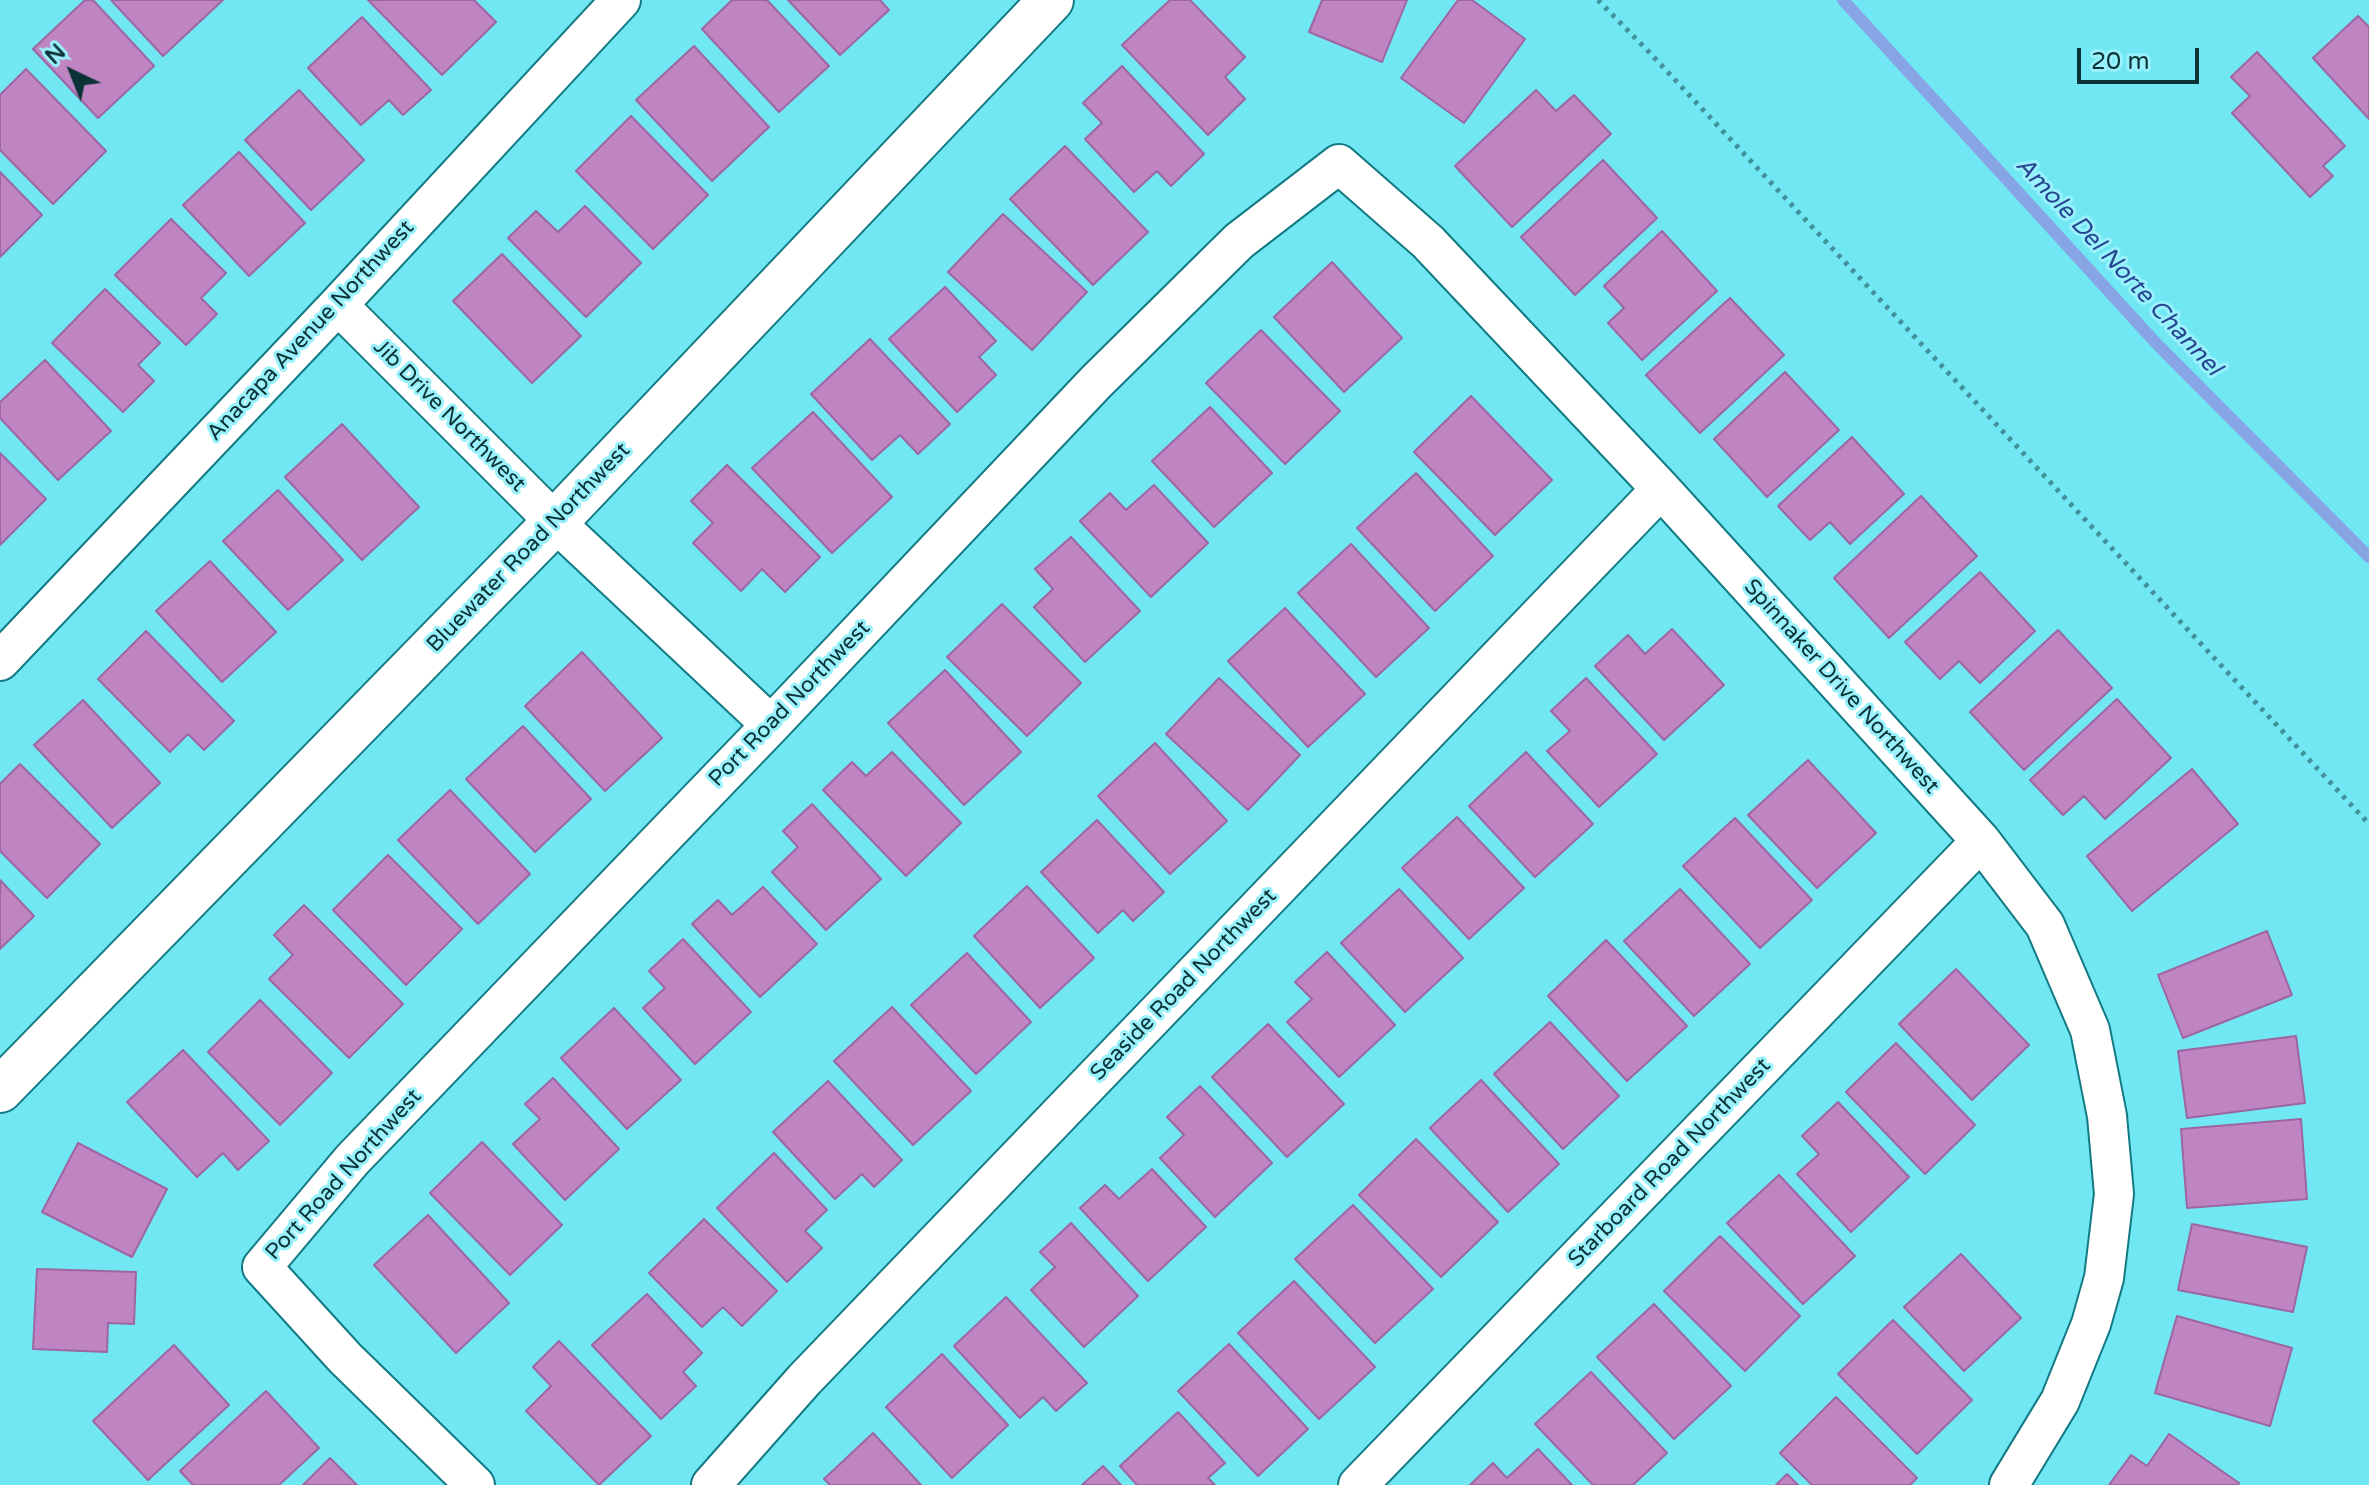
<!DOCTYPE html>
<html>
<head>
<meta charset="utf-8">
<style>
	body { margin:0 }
	#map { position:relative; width:2369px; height:1485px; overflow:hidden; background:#71e7f4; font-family:"Varela Round",sans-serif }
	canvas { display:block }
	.north { position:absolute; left:32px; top:32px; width:80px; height:80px; -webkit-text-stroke:6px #98f1fb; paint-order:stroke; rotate:317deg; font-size:22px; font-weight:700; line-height:32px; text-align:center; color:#0b3236 }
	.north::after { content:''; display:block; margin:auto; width:28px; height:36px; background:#0b3236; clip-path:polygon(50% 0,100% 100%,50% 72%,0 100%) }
	.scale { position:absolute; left:2077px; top:48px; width:122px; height:36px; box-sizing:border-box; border:4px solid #0b3236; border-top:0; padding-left:10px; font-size:24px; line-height:28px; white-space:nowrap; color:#0b3236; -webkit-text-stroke:6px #98f1fb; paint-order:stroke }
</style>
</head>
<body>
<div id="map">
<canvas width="2369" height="1485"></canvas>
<div class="north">N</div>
<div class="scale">20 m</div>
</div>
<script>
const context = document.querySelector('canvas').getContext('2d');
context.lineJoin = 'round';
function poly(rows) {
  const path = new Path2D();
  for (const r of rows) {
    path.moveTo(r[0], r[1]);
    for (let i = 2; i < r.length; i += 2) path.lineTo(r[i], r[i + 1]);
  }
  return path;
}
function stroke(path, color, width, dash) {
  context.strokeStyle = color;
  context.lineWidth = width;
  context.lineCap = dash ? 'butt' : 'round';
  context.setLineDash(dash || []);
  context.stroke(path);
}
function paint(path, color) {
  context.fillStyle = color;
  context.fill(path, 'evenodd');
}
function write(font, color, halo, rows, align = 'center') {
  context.font = font + ' "Varela Round",sans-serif';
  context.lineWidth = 6;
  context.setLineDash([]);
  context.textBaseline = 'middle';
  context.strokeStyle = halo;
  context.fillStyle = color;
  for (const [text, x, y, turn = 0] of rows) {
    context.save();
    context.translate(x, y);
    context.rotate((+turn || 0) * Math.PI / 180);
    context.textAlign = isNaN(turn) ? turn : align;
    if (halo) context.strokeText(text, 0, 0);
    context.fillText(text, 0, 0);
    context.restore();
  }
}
const stream = poly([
	[1843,0,2155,342,2369,557]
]);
const building = poly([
	[85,0,93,0,154,66,98,118,33,49,85,0],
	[111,0,223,0,163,56,111,0],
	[368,0,474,0,496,22,442,75,368,0],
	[732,0,767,0,829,66,779,112,702,29,732,0],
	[788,0,880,0,889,10,840,55,788,0],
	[1170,0,1190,0,1245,57,1225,77,1245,99,1208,135,1122,45,1170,0],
	[1322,0,1407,0,1382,62,1309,32,1322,0],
	[1458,0,1472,0,1525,39,1464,123,1401,78,1458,0],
	[2358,16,2369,27,2369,119,2313,58,2358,16],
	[362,17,431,90,403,115,389,100,361,125,308,68,362,17],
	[694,46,769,127,712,181,636,100,694,46],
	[2257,52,2345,146,2323,166,2333,176,2310,197,2232,113,2250,96,2231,77,2257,52],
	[1122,66,1204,154,1171,186,1157,171,1134,192,1085,139,1102,123,1083,103,1122,66],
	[26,69,106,151,53,204,0,150,0,95,26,69],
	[299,90,364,160,311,210,245,140,299,90],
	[1536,90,1556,111,1574,95,1611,134,1512,227,1455,166,1536,90],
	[631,116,708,195,653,249,576,171,631,116],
	[1065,146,1148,232,1093,285,1010,199,1065,146],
	[239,152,305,223,249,276,183,205,239,152],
	[1603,160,1657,218,1575,295,1521,237,1603,160],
	[0,172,42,215,0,257,0,172],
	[585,206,641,263,586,317,508,238,536,211,558,232,585,206],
	[1003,214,1087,292,1032,350,948,272,1003,214],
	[171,219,226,273,201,298,217,314,186,345,115,275,171,219],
	[1662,231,1717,291,1642,360,1608,323,1624,308,1604,286,1662,231],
	[502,254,581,336,532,383,453,301,502,254],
	[1332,262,1402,338,1344,392,1274,317,1332,262],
	[945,287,996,341,979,357,996,375,957,412,889,339,945,287],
	[105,289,160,343,138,365,154,381,123,412,52,343,105,289],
	[1730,298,1784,355,1700,433,1646,375,1730,298],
	[1261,330,1340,411,1285,464,1206,383,1261,330],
	[870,339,950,424,918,454,900,435,872,460,811,394,870,339],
	[45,360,111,431,58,480,0,418,0,402,45,360],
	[1785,372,1839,430,1767,497,1714,439,1785,372],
	[1471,396,1552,480,1495,535,1414,452,1471,396],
	[1210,407,1272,473,1214,527,1152,461,1210,407],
	[813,412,892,497,832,553,752,468,813,412],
	[342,424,419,507,362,560,285,477,342,424],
	[1852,437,1904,494,1850,544,1830,522,1810,540,1778,506,1852,437],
	[0,453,46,499,0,545,0,453],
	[727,465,820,557,785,592,762,569,741,591,693,543,713,523,691,501,727,465],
	[1416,473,1493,556,1435,611,1357,528,1416,473],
	[1154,485,1208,543,1151,597,1080,521,1110,493,1126,510,1154,485],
	[278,490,343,560,288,610,223,541,278,490],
	[1921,496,1977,556,1889,638,1834,578,1921,496],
	[1071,537,1140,611,1085,662,1034,607,1053,589,1035,569,1071,537],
	[1351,544,1429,628,1376,677,1298,593,1351,544],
	[210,561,276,632,222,682,156,611,210,561],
	[1980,572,2035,631,1980,683,1959,661,1940,679,1905,642,1980,572],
	[1002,604,1081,683,1027,736,947,657,1002,604],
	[1285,608,1365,694,1308,747,1228,661,1285,608],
	[1672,629,1724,685,1664,740,1595,666,1628,635,1645,654,1672,629],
	[2058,630,2112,688,2024,770,1970,712,2058,630],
	[146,631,234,721,204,750,188,734,170,752,98,679,146,631],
	[582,652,662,738,605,791,525,706,582,652],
	[945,670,1021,752,964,805,888,723,945,670],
	[1219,678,1300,755,1248,810,1166,734,1219,678],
	[1586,678,1657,754,1599,807,1547,751,1570,731,1551,711,1586,678],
	[2117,699,2171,758,2105,819,2084,796,2063,815,2030,780,2117,699],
	[83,700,160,783,112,828,34,745,83,700],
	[523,726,591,799,535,852,466,779,523,726],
	[1155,743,1227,821,1170,874,1098,796,1155,743],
	[892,752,961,823,906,876,823,790,852,762,866,776,892,752],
	[1526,752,1593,824,1535,877,1469,806,1526,752],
	[1808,760,1876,833,1817,888,1748,815,1808,760],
	[20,764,100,844,47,898,0,851,0,784,20,764],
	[2192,769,2238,824,2132,911,2087,856,2192,769],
	[450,790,530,874,478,924,398,840,450,790],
	[812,804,881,879,826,930,772,872,798,847,783,831,812,804],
	[1457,817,1524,888,1469,939,1402,868,1457,817],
	[1735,818,1812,900,1760,948,1683,866,1735,818],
	[1097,820,1164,892,1133,921,1123,910,1098,933,1041,872,1097,820],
	[388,855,462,929,406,985,333,910,388,855],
	[0,880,34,916,0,949,0,880],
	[1027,886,1094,958,1040,1008,974,936,1027,886],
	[763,887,817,944,760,997,692,924,718,900,732,915,763,887],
	[1399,889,1463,958,1405,1012,1341,943,1399,889],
	[1680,889,1750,964,1694,1016,1624,941,1680,889],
	[304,905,403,1004,349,1058,269,979,293,955,274,935,304,905],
	[2267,931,2292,995,2183,1038,2158,975,2267,931],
	[683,939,751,1012,695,1064,643,1008,665,988,649,971,683,939],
	[1606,940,1687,1026,1627,1081,1548,996,1606,940],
	[1327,952,1395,1025,1339,1077,1287,1022,1312,999,1295,982,1327,952],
	[967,953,1031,1022,976,1074,911,1005,967,953],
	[1956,969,2029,1045,1972,1100,1899,1024,1956,969],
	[260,1000,332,1073,280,1125,208,1052,260,1000],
	[892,1007,971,1091,913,1145,834,1061,892,1007],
	[614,1008,681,1080,627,1129,561,1058,614,1008],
	[1550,1022,1619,1096,1563,1149,1494,1074,1550,1022],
	[1268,1024,1344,1104,1287,1157,1212,1077,1268,1024],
	[2296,1036,2305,1103,2187,1118,2178,1051,2296,1036],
	[1896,1043,1975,1125,1925,1174,1846,1092,1896,1043],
	[183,1050,269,1141,238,1170,223,1153,197,1177,127,1102,183,1050],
	[553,1078,619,1149,565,1200,513,1144,540,1119,525,1104,553,1078],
	[1481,1080,1559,1164,1508,1212,1430,1128,1481,1080],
	[828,1081,902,1160,874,1187,862,1174,835,1199,773,1132,828,1081],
	[1200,1086,1272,1163,1215,1217,1160,1158,1184,1135,1167,1117,1200,1086],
	[1838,1102,1909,1177,1851,1232,1797,1174,1819,1154,1802,1136,1838,1102],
	[2301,1119,2307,1199,2187,1208,2181,1129,2301,1119],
	[1416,1139,1498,1222,1441,1277,1359,1195,1416,1139],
	[482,1142,562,1225,510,1275,430,1193,482,1142],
	[78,1143,167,1189,132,1257,42,1212,78,1143],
	[774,1153,827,1210,805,1231,822,1248,787,1282,717,1208,774,1153],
	[1152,1169,1206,1227,1148,1281,1080,1208,1105,1185,1119,1199,1152,1169],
	[1779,1175,1855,1256,1803,1304,1727,1223,1779,1175],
	[1353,1205,1433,1289,1375,1343,1295,1259,1353,1205],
	[428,1215,509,1303,456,1353,374,1265,428,1215],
	[704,1219,777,1291,742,1326,723,1307,702,1327,649,1273,704,1219],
	[1071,1223,1138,1296,1084,1347,1031,1290,1055,1267,1040,1252,1071,1223],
	[2192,1224,2307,1247,2293,1312,2178,1290,2192,1224],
	[1720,1236,1800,1316,1745,1371,1664,1291,1720,1236],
	[1961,1254,2021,1318,1964,1371,1904,1307,1961,1254],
	[37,1269,136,1272,134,1324,108,1323,107,1352,33,1349,37,1269],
	[1294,1281,1375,1367,1319,1419,1238,1333,1294,1281],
	[647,1294,702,1353,683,1372,696,1386,661,1419,592,1345,647,1294],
	[1006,1297,1087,1383,1056,1411,1043,1397,1020,1418,954,1346,1006,1297],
	[1654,1304,1731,1386,1674,1439,1597,1357,1654,1304],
	[2177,1316,2292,1348,2270,1426,2155,1393,2177,1316],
	[1893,1320,1972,1400,1917,1454,1838,1374,1893,1320],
	[559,1341,651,1436,599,1485,526,1411,551,1386,533,1367,559,1341],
	[1229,1344,1308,1429,1258,1476,1178,1391,1229,1344],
	[174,1345,229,1405,148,1480,93,1421,174,1345],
	[942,1354,1008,1425,952,1478,886,1407,942,1354],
	[1591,1372,1667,1453,1633,1485,1593,1485,1535,1424,1591,1372],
	[266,1391,319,1448,279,1485,193,1485,180,1471,266,1391],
	[1836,1397,1917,1478,1910,1485,1812,1485,1780,1453,1836,1397],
	[1178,1412,1225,1463,1208,1478,1215,1485,1137,1485,1120,1466,1178,1412],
	[873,1433,921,1485,830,1485,824,1479,873,1433],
	[2169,1434,2239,1483,2238,1485,2109,1485,2131,1455,2147,1466,2169,1434],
	[1538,1449,1572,1485,1470,1485,1493,1463,1507,1478,1538,1449],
	[330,1458,357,1485,303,1485,330,1458],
	[1103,1466,1121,1485,1082,1485,1103,1466],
	[1787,1474,1798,1485,1776,1485,1787,1474]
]);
const path = poly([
	[1598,0,1650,53,2369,824]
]);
const street = poly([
	[338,305,555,522,771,725],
	[0,661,338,305,621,0],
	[475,1485,345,1358,262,1267,352,1160,771,725,1096,382,1239,241,1339,164,1428,242,1661,489,1981,841,2045,925,2090,1030,2107,1116,2114,1194,2104,1278,2091,1324,2060,1401,2009,1485],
	[711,1485,804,1380,1661,489],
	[1358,1485,1981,841]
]);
const secondary = poly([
	[0,1090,555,522,1051,0]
]);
const streetNames = [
	["Anacapa Avenue Northwest",311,331,-47],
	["Jib Drive Northwest",449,416,45],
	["Bluewater Road Northwest",529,548,-46],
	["Spinnaker Drive Northwest",1841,687,48],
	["Port Road Northwest",790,704,-46],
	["Seaside Road Northwest",1184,985,-46],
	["Starboard Road Northwest",1670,1163,-46],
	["Port Road Northwest",344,1175,-48]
];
const waterNames = [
	["Amole Del Norte Channel",2118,267,47]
];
stroke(stream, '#87a5e5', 12);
paint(building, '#bf85c2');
stroke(building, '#9e66a1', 2);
stroke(street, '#137a83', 42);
stroke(secondary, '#137a83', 48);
stroke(path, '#409199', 5, [4, 6]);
stroke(street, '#fff', 38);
stroke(secondary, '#fff', 44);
write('22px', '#0b3236', '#98f1fb', streetNames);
write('italic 24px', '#274591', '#98f1fb', waterNames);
</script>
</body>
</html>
